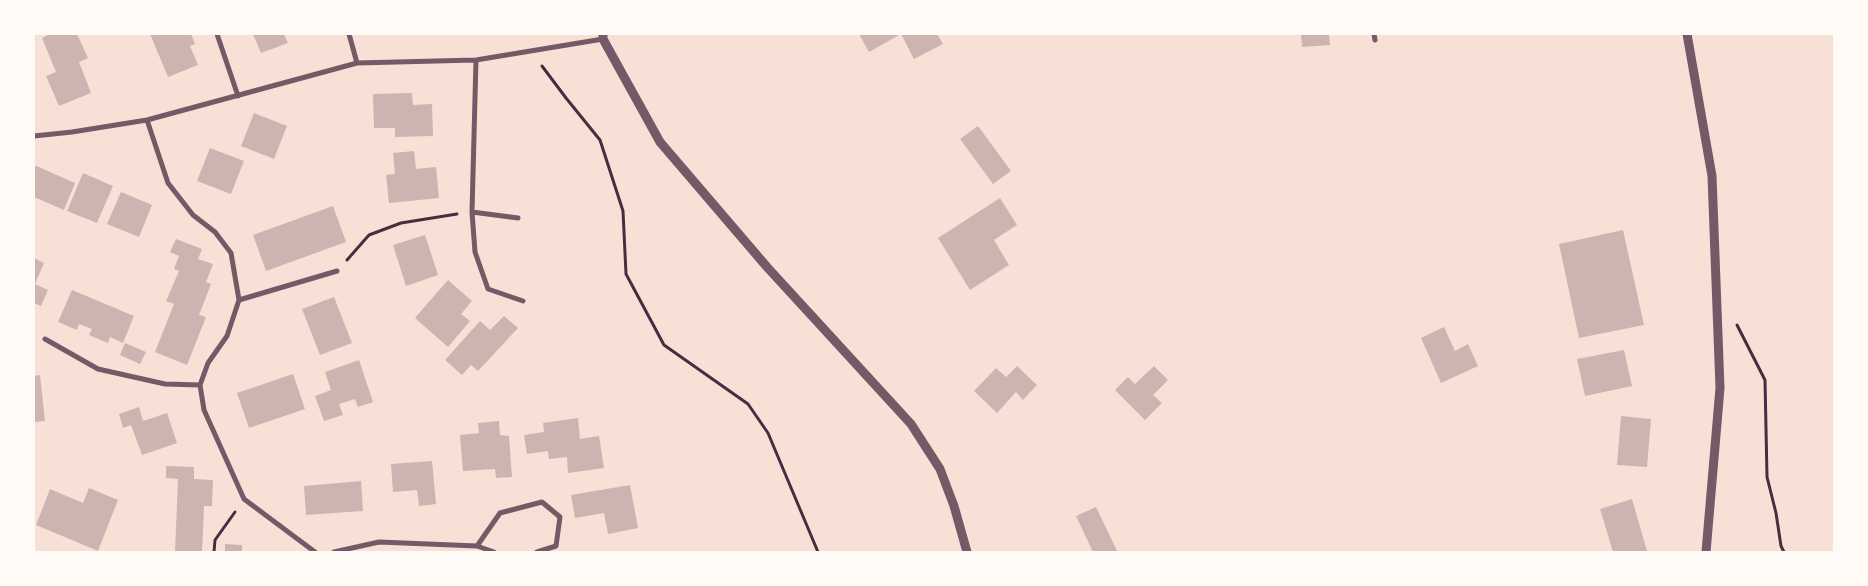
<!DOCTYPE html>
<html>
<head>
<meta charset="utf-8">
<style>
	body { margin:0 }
	#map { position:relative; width:1868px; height:586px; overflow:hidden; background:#f7e1d7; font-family:Figtree,sans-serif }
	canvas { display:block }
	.frame { position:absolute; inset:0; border:35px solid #fffaf5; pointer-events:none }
</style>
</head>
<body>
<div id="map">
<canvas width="1868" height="586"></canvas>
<div class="frame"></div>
</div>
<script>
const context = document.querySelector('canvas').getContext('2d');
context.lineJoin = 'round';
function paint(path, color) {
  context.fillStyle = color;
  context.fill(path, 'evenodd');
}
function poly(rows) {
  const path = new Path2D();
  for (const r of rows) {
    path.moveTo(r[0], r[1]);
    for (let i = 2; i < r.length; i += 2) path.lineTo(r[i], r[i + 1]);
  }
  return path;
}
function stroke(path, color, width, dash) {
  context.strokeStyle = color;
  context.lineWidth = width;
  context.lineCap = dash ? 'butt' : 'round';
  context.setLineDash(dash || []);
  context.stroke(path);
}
const building = poly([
	[50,34,77,34,88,58,79,62,91,93,59,106,46,76,56,72,42,38],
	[150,34,191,34,195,44,190,46,198,65,168,77],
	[253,34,284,34,288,43,261,53],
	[859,34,937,34,943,44,914,59,901,34,869,52],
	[1301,34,1329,34,1330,45,1302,47],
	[412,93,413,105,432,104,433,136,395,137,395,128,374,128,373,94],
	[254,113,287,126,274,159,241,146],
	[978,126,1011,171,993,184,960,139],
	[210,148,244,161,231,194,197,181],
	[414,151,416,169,436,167,439,198,389,203,386,175,395,174,393,153],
	[34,165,75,183,64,210,34,197],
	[83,173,113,186,97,223,67,211],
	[121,192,152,205,139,237,107,224],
	[1000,198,1017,225,994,240,1009,265,970,290,938,238],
	[333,206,346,242,266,271,253,235],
	[1623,230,1644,325,1579,338,1559,244],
	[425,235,438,275,406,286,393,245],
	[176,239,202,249,198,259,213,264,206,282,211,284,199,315,206,317,187,365,155,352,174,304,166,301,179,271,174,269,179,256,170,252],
	[34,258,44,263,35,284,48,290,41,306,34,303],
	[448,280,472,301,461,314,470,321,448,347,415,318],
	[72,290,134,316,123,343,110,337,108,343,89,335,92,329,79,324,77,330,58,322],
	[334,297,352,343,320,355,302,309],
	[504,316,518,328,478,371,471,365,462,375,445,360,480,321,490,330],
	[1444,327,1455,351,1468,344,1478,366,1441,383,1421,338],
	[125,343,146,352,140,364,120,355],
	[1624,350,1632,386,1585,396,1577,359],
	[359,360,373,402,358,407,355,399,339,404,343,415,324,421,315,396,331,390,325,372],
	[1017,366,1037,385,1023,400,1016,392,997,413,974,391,996,368,1006,377],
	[1154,366,1168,380,1153,395,1162,403,1145,420,1115,390,1128,377,1135,384],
	[293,374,305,409,249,428,237,393],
	[40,375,45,421,34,422,34,376],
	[139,407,143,421,167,413,177,443,142,455,131,425,123,428,119,414],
	[1621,416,1651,419,1647,467,1617,465],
	[578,418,580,439,599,436,604,468,568,473,567,457,549,459,548,451,527,454,524,435,544,432,543,423],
	[499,421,500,435,509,436,512,477,496,478,495,469,463,471,460,435,479,433,478,423],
	[432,461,436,504,419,506,417,490,393,492,391,464],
	[166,466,194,467,194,479,213,480,212,506,204,506,202,552,175,552,178,479,166,478],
	[361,481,363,511,306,515,304,486],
	[630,485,638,528,608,534,604,513,575,518,571,495],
	[89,488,118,500,98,551,36,525,50,489,83,503],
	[1632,499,1647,551,1613,552,1600,509],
	[1096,507,1117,551,1115,552,1093,552,1076,516],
	[225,544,242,545,242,552,225,552]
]);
const path = poly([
	[542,66,566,98,600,140,623,211,626,274,664,345,748,404,768,433,818,552],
	[347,260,369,235,401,223,457,214],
	[1737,325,1765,380,1767,477,1776,513,1781,546,1784,552],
	[214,552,215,540,235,512]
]);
const minor = poly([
	[217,34,238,96],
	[349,34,357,63],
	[1374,34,1375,40],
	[476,60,472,212,475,252,488,289,523,301],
	[147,120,168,183,193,215,215,232,231,253,239,300,227,336,208,363,200,385,204,410,244,499,315,552],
	[34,136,72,132,147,120,357,63,476,60,603,39],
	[472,212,518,218],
	[239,300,337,271],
	[45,339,98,369,165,384,200,385],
	[477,546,500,513,542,502,560,517,556,546,537,552],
	[334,552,379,542,477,546,494,552]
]);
const tertiary = poly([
	[603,34,603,39,660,142,767,267,911,424,940,469,954,506,967,552],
	[1687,34,1712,176,1720,388,1706,552]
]);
paint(building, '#ccb4b1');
stroke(path, '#4a2c40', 3);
stroke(minor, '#755966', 5);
stroke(tertiary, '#755966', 9);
</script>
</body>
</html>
